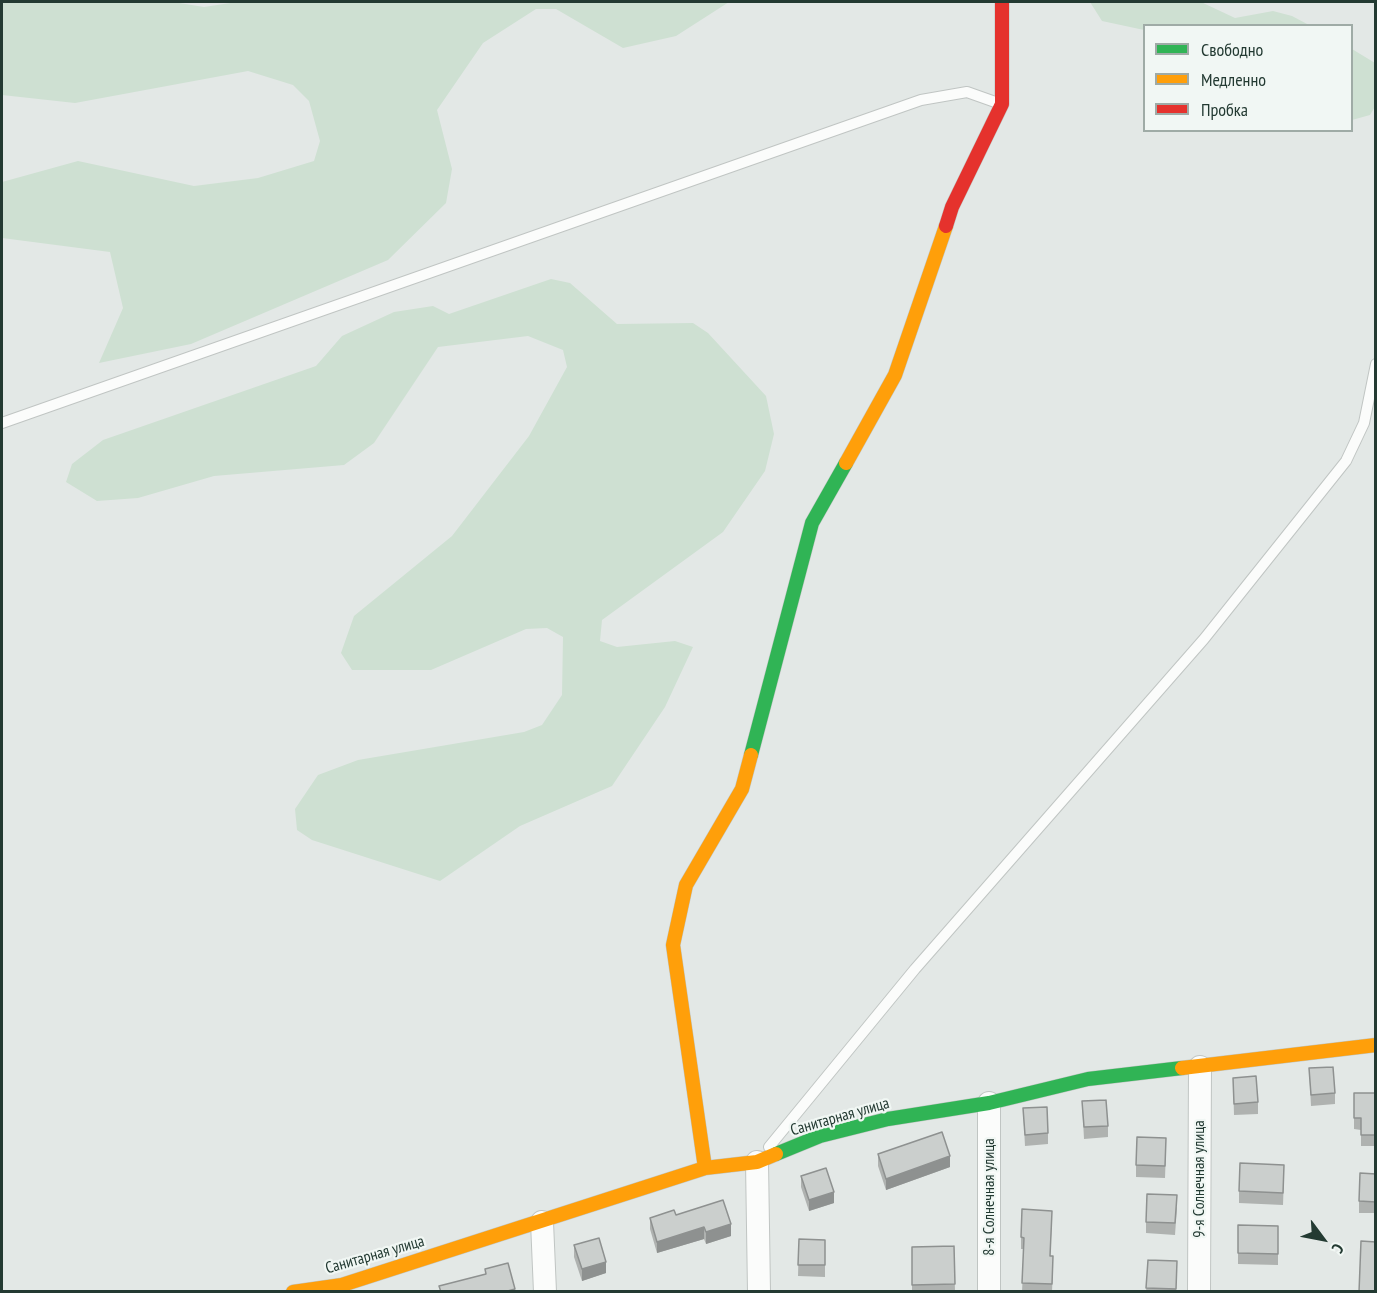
<!DOCTYPE html>
<html>
<head>
<meta charset="utf-8">
<style>
	body { margin:0 }
	#map { position:relative; width:1377px; height:1293px; overflow:hidden; background:#e3e8e6; font-family:"PT Sans Narrow",sans-serif }
	canvas { display:block }
	.frame { position:absolute; inset:0; border:3px solid #233a32; pointer-events:none }
	.legend { position:absolute; left:1143px; top:24px; width:210px; height:108px; box-sizing:border-box; background:#f1f7f4; border:2px solid #9faba6; margin:0; padding:8px 10px; list-style:none; font-size:18px; color:#233a32 }
	.legend li { display:flex; align-items:center; gap:12px; height:30px }
	.legend b { width:30px; border:2px solid #9faba6 }
	.north { position:absolute; left:1293px; top:1209px; width:60px; height:60px; -webkit-text-stroke:4px #f1f7f4; paint-order:stroke; rotate:122deg; font-size:16px; font-weight:700; line-height:24px; text-align:center; color:#233a32 }
	.north::after { content:''; display:block; margin:auto; width:21px; height:27px; background:#233a32; clip-path:polygon(50% 0,100% 100%,50% 72%,0 100%) }
</style>
</head>
<body>
<div id="map">
<canvas width="1377" height="1293"></canvas>
<div class="frame"></div>
<ul class="legend">
<li><b style="height:8px;background:#30b455"></b>Свободно</li>
<li><b style="height:8px;background:#ff9f0a"></b>Медленно</li>
<li><b style="height:8px;background:#e5322d"></b>Пробка</li>
</ul>
<div class="north">С</div>
</div>
<script>
const context = document.querySelector('canvas').getContext('2d');
context.lineJoin = 'round';
function paint(path, color) {
  context.fillStyle = color;
  context.fill(path, 'evenodd');
}
function poly(rows) {
  const path = new Path2D();
  for (const r of rows) {
    path.moveTo(r[0], r[1]);
    for (let i = 2; i < r.length; i += 2) path.lineTo(r[i], r[i + 1]);
  }
  return path;
}
function stroke(path, color, width, dash) {
  context.strokeStyle = color;
  context.lineWidth = width;
  context.lineCap = dash ? 'butt' : 'round';
  context.setLineDash(dash || []);
  context.stroke(path);
}
function write(font, color, halo, rows, align = 'center') {
  context.font = font + ' "PT Sans Narrow",sans-serif';
  context.lineWidth = 4.5;
  context.setLineDash([]);
  context.textBaseline = 'middle';
  context.strokeStyle = halo;
  context.fillStyle = color;
  for (const [text, x, y, turn = 0] of rows) {
    context.save();
    context.translate(x, y);
    context.rotate((+turn || 0) * Math.PI / 180);
    context.textAlign = isNaN(turn) ? turn : align;
    if (halo) context.strokeText(text, 0, 0);
    context.fillText(text, 0, 0);
    context.restore();
  }
}
const green = poly([
	[2,2,173,2,204,7,237,2,729,2,676,36,623,48,556,9,536,9,483,43,437,110,452,169,446,203,388,260,191,344,99,363,123,308,110,252,2,238,2,182,78,161,194,186,258,178,314,161,320,141,309,101,293,85,248,71,75,103,2,95],
	[1090,2,1201,2,1235,18,1273,11,1292,16,1309,25,1144,26,1144,30,1102,21],
	[1352,49,1375,63,1376,105,1370,115,1352,120],
	[551,279,570,283,617,324,693,323,708,333,766,396,774,434,765,471,723,532,602,620,600,641,617,647,675,641,693,647,665,707,612,786,520,826,440,881,312,840,297,830,295,809,318,775,358,760,524,732,542,725,562,695,563,637,547,628,526,629,431,670,352,670,341,653,354,616,452,536,529,436,567,367,563,350,528,336,438,347,374,443,344,465,214,476,138,498,97,501,66,482,72,464,103,440,316,366,342,336,394,312,433,306,449,314]
]);
const lane = poly([
	[2,423,921,100,967,92,998,103],
	[769,1147,915,969,1204,639,1346,461,1364,423,1376,364]
]);
const street = poly([
	[989,1103,989,1292],
	[757,1162,759,1292],
	[542,1222,545,1292],
	[1199,1292,1200,1067]
]);
const fast = poly([
	[751,755,812,523,846,463],
	[776,1154,820,1136,888,1119,989,1103,1088,1079,1182,1068]
]);
const slow = poly([
	[846,463,895,375,946,226],
	[1182,1068,1376,1045],
	[705,1168,673,945,686,885,742,789,751,755],
	[293,1292,342,1285,705,1168,757,1162,776,1154]
]);
const jam = poly([
	[946,226,952,207,1002,104,1002,2]
]);
const wall = poly([
	[1309,1068,1335,1093,1335,1104,1311,1106],
	[1233,1078,1258,1102,1258,1114,1234,1115],
	[1354,1093,1376,1093,1376,1146,1361,1146,1361,1130,1354,1129],
	[1082,1101,1108,1126,1108,1137,1084,1139],
	[1023,1108,1048,1133,1048,1144,1025,1146],
	[1166,1150,1165,1178,1136,1177,1136,1165],
	[878,1154,950,1167,886,1190,878,1166],
	[1376,1174,1376,1213,1359,1213,1359,1201],
	[801,1176,834,1203,809,1211,801,1187],
	[1284,1176,1283,1205,1239,1203,1239,1191],
	[1177,1207,1175,1235,1146,1233,1146,1222],
	[676,1215,731,1236,706,1244,704,1239,657,1253,650,1229,650,1218],
	[1052,1222,1050,1256,1053,1267,1052,1292,1022,1292,1024,1249,1021,1249,1021,1237],
	[1238,1225,1278,1226,1278,1265,1238,1264],
	[799,1239,825,1240,825,1277,798,1276],
	[574,1245,606,1273,582,1281,574,1257],
	[954,1246,955,1292,912,1292,912,1247],
	[1148,1260,1177,1273,1176,1292,1146,1292]
]);
const shadedWall = poly([
	[950,1156,950,1167,886,1190,886,1179],
	[834,1192,834,1203,809,1211,809,1200],
	[731,1224,731,1236,706,1244,706,1232],
	[704,1227,704,1239,657,1253,657,1242],
	[606,1262,606,1273,582,1281,582,1269]
]);
const building = poly([
	[1333,1067,1335,1093,1311,1095,1309,1068,1333,1067],
	[1256,1076,1258,1102,1234,1104,1233,1078,1256,1076],
	[1354,1093,1376,1093,1376,1135,1361,1135,1361,1118,1354,1118,1354,1093],
	[1106,1100,1108,1126,1084,1127,1082,1101,1106,1100],
	[1047,1107,1048,1133,1025,1135,1023,1108,1047,1107],
	[942,1132,950,1156,886,1179,878,1154,942,1132],
	[1137,1137,1166,1138,1165,1166,1136,1165,1137,1137],
	[1240,1163,1284,1165,1283,1193,1239,1191,1240,1163],
	[826,1168,834,1192,809,1200,801,1176,826,1168],
	[1360,1173,1376,1174,1376,1202,1359,1201,1360,1173],
	[1147,1194,1177,1195,1175,1223,1146,1222,1147,1194],
	[723,1200,731,1224,706,1232,704,1227,657,1242,650,1218,674,1210,676,1215,723,1200],
	[1022,1209,1052,1211,1050,1256,1053,1256,1052,1284,1022,1283,1024,1238,1021,1237,1022,1209],
	[1238,1225,1278,1226,1278,1254,1238,1253,1238,1225],
	[599,1238,606,1262,582,1269,574,1245,599,1238],
	[799,1239,825,1240,825,1265,798,1265,799,1239],
	[1361,1241,1376,1242,1376,1292,1359,1292,1361,1241],
	[954,1246,955,1284,912,1285,912,1247,954,1246],
	[1148,1260,1177,1261,1176,1289,1146,1288,1148,1260],
	[508,1263,515,1289,504,1292,441,1292,439,1286,486,1274,485,1269,508,1263]
]);
const streetNames = [
	["Санитарная улица",840,1117,-16],
	["9-я Солнечная улица",1199,1179,-90],
	["8-я Солнечная улица",989,1197,-90],
	["Санитарная улица",375,1255,-16]
];
paint(green, '#cee0d2');
stroke(lane, '#c0c5c3', 12);
stroke(street, '#c0c5c3', 24);
stroke(fast, '#c0c6c3', 15);
stroke(slow, '#c0c6c3', 15);
stroke(jam, '#c0c6c3', 15);
stroke(lane, '#fbfcfb', 10);
stroke(street, '#fbfcfb', 22);
stroke(fast, '#30b455', 14);
stroke(slow, '#ff9f0a', 14);
stroke(jam, '#e5322d', 14);
paint(wall, '#afb2b0');
paint(shadedWall, '#8e9190');
paint(building, '#cbcfcd');
stroke(building, '#8e9190', 1.5);
write('16px', '#233a32', '#f1f7f4', streetNames);
</script>
</body>
</html>
